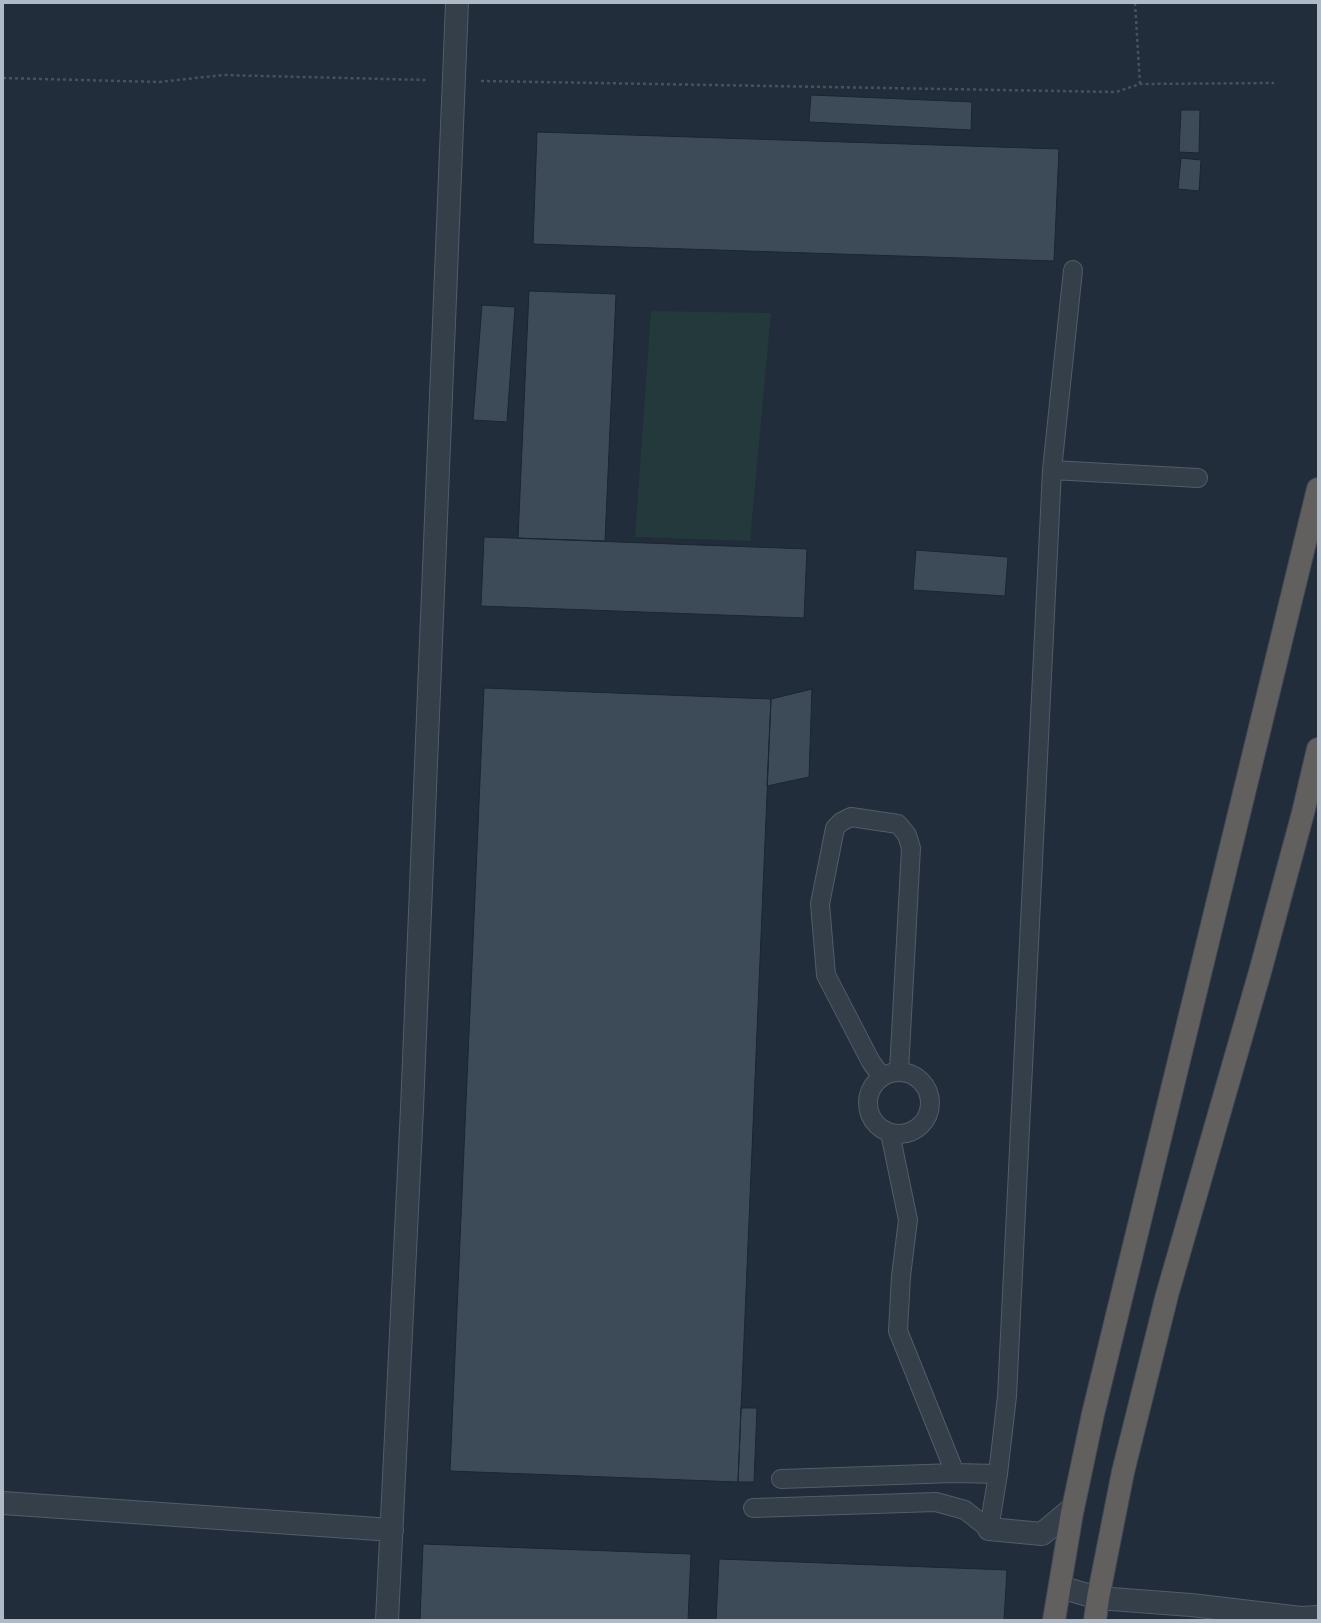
<!DOCTYPE html>
<html>
<head>
<meta charset="utf-8">
<style>
	body { margin:0 }
	#map { position:relative; width:1321px; height:1623px; overflow:hidden; background:#212d3a; font-family:"Alegreya Sans",sans-serif }
	canvas { display:block }
	.frame { position:absolute; inset:0; border:4px solid #b0b9c6; pointer-events:none }
</style>
</head>
<body>
<div id="map">
<canvas width="1321" height="1623"></canvas>
<div class="frame"></div>
</div>
<script>
const context = document.querySelector('canvas').getContext('2d');
context.lineJoin = 'round';
function paint(path, color) {
  context.fillStyle = color;
  context.fill(path, 'evenodd');
}
function poly(rows) {
  const path = new Path2D();
  for (const r of rows) {
    if (r.length === 3) {
      path.moveTo(r[0] + r[2], r[1]);
      path.arc(r[0], r[1], r[2], 0, 2 * Math.PI);
      continue;
    }
    path.moveTo(r[0], r[1]);
    for (let i = 2; i < r.length; i += 2) path.lineTo(r[i], r[i + 1]);
  }
  return path;
}
function stroke(path, color, width, dash) {
  context.strokeStyle = color;
  context.lineWidth = width;
  context.lineCap = dash ? 'butt' : 'round';
  context.setLineDash(dash || []);
  context.stroke(path);
}
const green = poly([
	[651,311,771,313,750,541,635,537]
]);
const building = poly([
	[811,95,972,102,971,130,809,122,811,95],
	[1181,110,1200,110,1199,153,1179,152,1181,110],
	[537,132,1059,149,1054,261,533,244,537,132],
	[1181,158,1201,160,1199,191,1178,189,1181,158],
	[529,291,616,294,605,541,518,538,529,291],
	[482,305,515,307,507,422,473,420,482,305],
	[484,537,807,549,804,618,481,606,484,537],
	[916,550,1008,557,1005,596,913,590,916,550],
	[484,688,771,699,738,1482,450,1471,484,688],
	[812,689,809,777,767,786,771,699,812,689],
	[741,1408,757,1408,754,1482,738,1482,741,1408],
	[423,1544,691,1554,688,1620,420,1620,423,1544],
	[719,1559,1007,1570,1004,1620,716,1620,719,1559]
]);
const path = poly([
	[1135,3,1140,84],
	[3,78,159,82,223,75,426,80],
	[481,81,1116,92,1140,84,1274,83]
]);
const service = poly([
	[1052,470,1198,478],
	[899,1103,31],
	[882,1077,871,1062,826,975,820,904,835,828,841,822,851,817,898,824,907,835,911,848,899,1071],
	[890,1133,908,1220,901,1276,898,1331,955,1473],
	[781,1479,955,1473,998,1474],
	[753,1508,936,1502,965,1510,989,1529,998,1474,1007,1396,1052,470,1073,270]
]);
const minor = poly([
	[3,1503,392,1530],
	[989,1529,1042,1534,1073,1508],
	[1060,1587,1098,1598,1191,1605,1301,1618,1318,1617],
	[387,1620,412,1108,457,3]
]);
const trunk = poly([
	[1054,1620,1072,1513,1093,1414,1318,489],
	[1095,1620,1098,1598,1123,1472,1167,1295,1260,972,1303,813,1318,749]
]);
paint(green, '#23393b');
paint(building, '#3d4b59');
stroke(building, '#1c2631', 1);
stroke(service, '#535c68', 20);
stroke(minor, '#535c68', 24);
stroke(trunk, '#404955', 24);
stroke(path, '#415658', 2.5, [3, 3]);
stroke(service, '#353f4a', 18);
stroke(minor, '#353f4a', 22);
stroke(trunk, '#62605e', 22);
</script>
</body>
</html>
